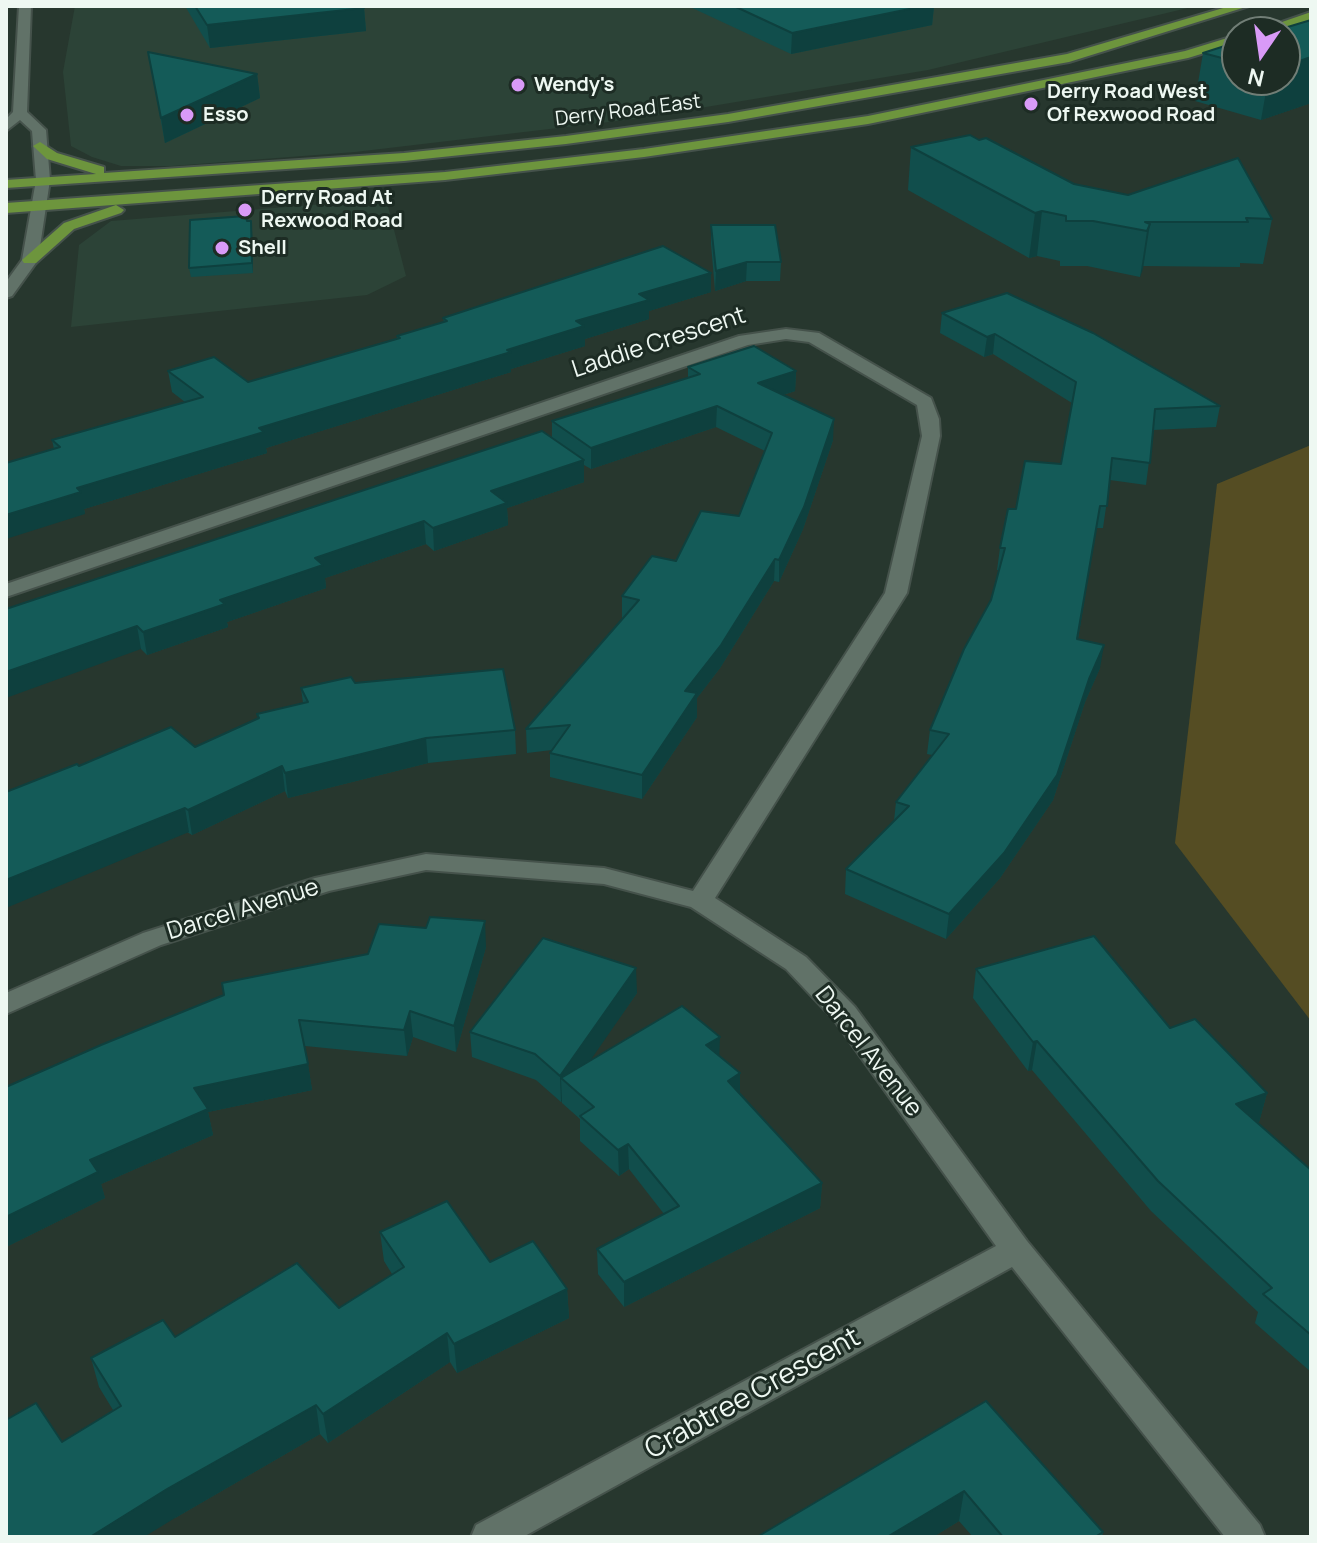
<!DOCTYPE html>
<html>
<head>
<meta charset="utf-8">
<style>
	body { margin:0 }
	#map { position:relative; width:1317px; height:1543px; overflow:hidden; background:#27372e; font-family:Manrope,sans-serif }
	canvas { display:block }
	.frame { position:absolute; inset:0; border:8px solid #eef8f2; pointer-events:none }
	.north { position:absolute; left:1221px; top:16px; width:80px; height:80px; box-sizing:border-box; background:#1d2c24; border:2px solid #717e76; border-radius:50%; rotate:193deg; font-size:22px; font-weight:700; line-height:32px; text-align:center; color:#eef8f2 }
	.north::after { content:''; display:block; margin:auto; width:28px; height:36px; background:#d99af7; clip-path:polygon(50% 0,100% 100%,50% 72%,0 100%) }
</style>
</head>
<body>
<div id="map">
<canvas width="1317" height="1543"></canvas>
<div class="frame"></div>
<div class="north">N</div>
</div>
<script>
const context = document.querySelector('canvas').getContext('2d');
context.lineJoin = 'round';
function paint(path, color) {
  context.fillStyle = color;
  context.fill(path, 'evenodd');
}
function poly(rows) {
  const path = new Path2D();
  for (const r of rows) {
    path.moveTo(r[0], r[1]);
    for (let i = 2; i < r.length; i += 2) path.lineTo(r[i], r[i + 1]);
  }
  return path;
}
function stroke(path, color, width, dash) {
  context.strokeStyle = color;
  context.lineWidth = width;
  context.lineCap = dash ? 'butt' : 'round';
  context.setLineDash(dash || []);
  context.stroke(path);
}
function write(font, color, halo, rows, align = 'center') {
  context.font = font + ' Manrope,sans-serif';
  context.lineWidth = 6;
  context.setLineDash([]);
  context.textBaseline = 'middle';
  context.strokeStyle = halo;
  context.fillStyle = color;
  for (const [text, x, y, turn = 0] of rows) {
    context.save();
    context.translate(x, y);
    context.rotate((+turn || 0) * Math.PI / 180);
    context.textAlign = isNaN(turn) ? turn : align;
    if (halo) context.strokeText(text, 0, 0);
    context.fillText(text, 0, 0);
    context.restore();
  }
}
const built = poly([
	[75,6,1196,6,928,70,634,119,355,152,172,166,121,166,92,157,71,146,63,72],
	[386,199,406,276,367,295,71,327,79,245,111,221]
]);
const green = poly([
	[1311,445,1311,1021,1175,843,1217,484]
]);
const minor = poly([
	[19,6,31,6,27,112,46,130,50,180,38,260,12,296,6,298,6,282,22,260,36,180,32,131,20,120,6,131,6,119,13,112,19,6],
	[786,329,819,333,931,398,939,419,940,436,907,593,715,898,806,957,855,1007,1027,1241,1260,1525,1265,1537,1225,1537,1012,1267,523,1537,471,1537,476,1525,996,1246,835,1021,786,969,691,907,604,884,426,870,329,891,161,945,6,1014,6,993,143,933,315,878,426,854,604,868,693,891,885,593,922,436,917,405,809,342,786,339,748,345,6,597,6,584,739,336,786,329]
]);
const major = poly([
	[1230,6,1249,6,1069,62,728,122,566,144,404,161,6,188,6,180,96,174,47,159,33,146,40,142,57,153,104,167,104,173,404,153,566,136,728,114,1067,54,1230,6],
	[1311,12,1311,20,1272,32,1253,32,1311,12],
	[1237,35,1237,43,1188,58,868,124,644,157,445,180,6,213,6,203,445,172,644,149,868,116,1185,51,1237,35],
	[116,205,124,210,121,213,74,229,36,263,24,263,22,260,64,223,116,205]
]);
const wall = poly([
	[185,6,362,6,364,8,366,31,210,48],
	[688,6,934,6,932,25,791,54],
	[1311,20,1311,103,1261,120,1195,101,1203,53,1237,42,1237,80,1285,80],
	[148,52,257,74,260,98,165,143],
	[911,147,1074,184,1128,195,1272,219,1263,264,1240,263,1240,267,1143,266,1140,277,1087,266,1060,266,1060,261,1037,256,1029,258,908,190],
	[711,225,781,262,780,281,746,281,715,291,711,244],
	[252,231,253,273,191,277,189,268],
	[711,292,649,311,649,319,585,339,585,346,511,369,511,372,266,448,267,453,84,509,85,514,54,449,52,440,185,402,172,392,168,371,248,382,397,339,397,336,444,322,443,318],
	[942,313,1220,406,1216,427,1153,430,1146,485,1110,480,1103,528,1096,528,1078,639,1100,668,1085,702,1053,800,1000,878,946,939,845,894,846,869,894,821,896,802,932,755,927,754,930,730,991,600,999,570,997,570,1000,548,1016,509,1061,464,1072,403,993,354,984,357,940,333],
	[688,367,796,371,795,391,783,395,833,440,803,529,779,582,774,581,720,668,697,698,697,717,642,799,550,777,550,753,552,750,527,753,526,729,622,619,622,596,739,516,765,451,716,427,591,469,584,465,584,482,507,508,508,525,434,551,426,544,325,578,326,588,227,622,228,627,147,655,141,649,6,609,552,438,552,421,688,378],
	[355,683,515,730,516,754,428,763,288,798,285,791,192,835,79,766,195,747,258,719,257,714,303,703,301,688],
	[426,928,486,947,456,1052,413,1037,407,1056,305,1046,312,1090,208,1112,213,1135,101,1184,105,1198,6,1247,6,1087,368,954],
	[976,969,1170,1028,1267,1093,1259,1122,1257,1123,1311,1170,1311,1372,1255,1323,1258,1312,1151,1211,1032,1070,1028,1071,973,998],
	[637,993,589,1061,719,1056,740,1093,822,1183,820,1208,624,1307,598,1274,597,1249,664,1214,629,1169,619,1176,580,1141,580,1119,562,1103,562,1101,561,1102,536,1080,472,1057,470,1032],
	[380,1232,490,1262,567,1289,569,1318,457,1373,450,1362,328,1443,320,1434,175,1518,62,1442,113,1410,99,1387,91,1358,175,1337,339,1308,392,1274,384,1261],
	[986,1401,1103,1532,1102,1537,973,1537,959,1521,933,1537,757,1537]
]);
const shadedWall = poly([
	[924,6,934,6,932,25,791,54,792,33],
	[364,8,366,31,210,48,207,25],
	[1311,57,1311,103,1261,120,1268,80,1285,80,1285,66],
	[257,74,260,98,165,143,161,118],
	[1042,211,1037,256,1029,258,1035,213],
	[251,221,252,231,253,273,252,263],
	[1150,224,1143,269,1140,277,1147,231],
	[747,262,746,281,715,291,716,271],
	[711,273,711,292,649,311,649,319,585,339,585,346,511,369,511,372,266,448,267,453,84,509,85,514,6,539,6,515,77,488,259,428,507,350,639,294],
	[995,334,993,354,984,357,987,337],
	[796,371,795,391,757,403,758,383],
	[717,406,716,427,591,469,591,448],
	[834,419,833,440,803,529,779,582,779,560],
	[584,460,584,482,507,508,508,525,434,551,433,528,491,491],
	[424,521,426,544,325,578,326,588,227,622,228,627,147,655,143,632,220,600,315,558],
	[775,559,774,581,720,668,697,698,697,717,642,799,642,775,685,691],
	[137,626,141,649,6,698,6,672],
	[1104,645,1100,668,1085,702,1053,800,1000,878,946,939,949,914,1089,679],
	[426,738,428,763,288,798,285,773],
	[282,766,285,791,192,835,188,810],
	[185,808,189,832,6,908,6,880],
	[485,921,486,947,456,1052,454,1026],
	[636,968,637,993,572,1087,561,1078,562,1101,561,1102,560,1076],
	[410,1011,413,1037,407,1056,404,1030],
	[720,1037,719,1061,706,1045],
	[1037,1041,1032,1070,1028,1071,1033,1042],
	[308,1064,312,1090,208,1112,213,1135,101,1184,105,1198,6,1247,6,1217,194,1088],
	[740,1073,740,1098,728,1081],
	[1267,1093,1259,1122,1229,1133,1236,1104],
	[628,1144,629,1169,619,1176,618,1150],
	[822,1183,820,1208,624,1307,624,1282],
	[567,1289,569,1318,457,1373,454,1344],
	[447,1333,450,1362,328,1443,323,1414],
	[316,1405,320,1434,175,1518,144,1537,90,1537,167,1489],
	[964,1491,959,1521,933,1537,887,1537]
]);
const building = poly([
	[195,6,362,6,364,8,207,25,195,6],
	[734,6,924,6,792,33,734,6],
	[1311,20,1311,57,1285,66,1285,32,1271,32,1311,20],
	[1237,42,1237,62,1203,53,1237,42],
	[148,52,257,74,161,118,148,52],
	[970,135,979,140,986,138,1074,184,1128,195,1238,158,1272,219,1246,218,1248,222,1145,222,1150,224,1147,231,1093,221,1066,221,1066,216,1042,211,1035,213,911,147,970,135],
	[246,216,247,221,251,221,252,263,189,268,190,220,246,216],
	[711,225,775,225,781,262,747,262,716,271,711,225],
	[663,246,711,273,639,294,649,300,576,321,584,326,507,350,511,352,259,428,264,432,77,488,81,492,6,515,6,463,60,447,52,440,203,397,168,371,214,357,248,382,400,338,397,336,447,321,443,318,663,246],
	[1007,293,1093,333,1220,406,1155,409,1150,463,1112,458,1107,506,1100,506,1077,639,1104,645,1089,679,1057,775,1004,853,949,914,846,869,909,806,896,802,949,734,930,730,964,649,991,600,1005,548,1000,548,1008,509,1016,509,1025,461,1061,464,1076,382,995,334,987,337,942,313,1007,293],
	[754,346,796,371,758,383,834,419,804,507,779,560,775,559,721,645,685,691,697,693,642,775,550,753,570,725,526,729,639,600,622,596,652,556,676,561,701,511,739,516,772,433,717,406,591,448,552,421,700,374,688,367,754,346],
	[542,431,584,460,491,491,507,503,433,528,424,521,315,558,323,565,220,600,225,604,143,632,137,626,6,672,6,609,542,431],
	[503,669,515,730,426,738,285,773,282,766,188,810,185,808,6,880,6,792,77,764,79,766,171,727,195,747,259,718,257,714,308,702,301,688,351,677,355,683,503,669],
	[430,917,485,921,454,1026,410,1011,404,1030,299,1020,308,1064,194,1088,208,1109,90,1160,98,1172,6,1217,6,1087,101,1045,224,995,222,983,368,954,379,924,426,928,430,917],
	[1094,936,1170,1028,1195,1019,1267,1093,1236,1104,1311,1170,1311,1335,1263,1294,1272,1288,1158,1181,1037,1041,1033,1042,976,969,1094,936],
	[543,938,636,968,560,1076,535,1054,470,1032,543,938],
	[682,1006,720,1037,706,1045,740,1073,728,1081,822,1183,624,1282,597,1249,679,1206,628,1144,618,1150,580,1116,594,1107,561,1078,682,1006],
	[447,1201,490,1262,533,1241,567,1289,454,1344,447,1333,323,1414,316,1405,167,1489,90,1537,6,1537,6,1420,36,1403,62,1442,121,1406,91,1358,163,1320,175,1337,297,1263,339,1308,404,1267,380,1232,447,1201],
	[986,1401,1103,1532,1095,1537,1003,1537,964,1491,887,1537,757,1537,986,1401]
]);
const markers = [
	[518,85,8,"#d99af7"],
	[1031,104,8,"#d99af7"],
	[187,115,8,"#d99af7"],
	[245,210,8,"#d99af7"],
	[222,248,8,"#d99af7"]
];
const farPoinames = [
	["Wendy's",534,85],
	["Derry Road West",1047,92],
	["Of Rexwood Road",1047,115],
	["Esso",203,115],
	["Derry Road At",261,198],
	["Rexwood Road",261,221],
	["Shell",238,248]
];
const farStreetnames = [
	["Derry Road East",628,111,-7]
];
const streetNames = [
	["Laddie Crescent",659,343,-18],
	["Darcel Avenue",243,910,-17],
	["Darcel Avenue",868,1052,52]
];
const nearStreetnames = [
	["Crabtree Crescent",753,1394,-29]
];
paint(built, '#2c4337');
paint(green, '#554d23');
stroke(minor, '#45524b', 4);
stroke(major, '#45524b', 4);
paint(minor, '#617268');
paint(major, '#6d953d');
paint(wall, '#114e4c');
paint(shadedWall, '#0e403e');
paint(building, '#145b58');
stroke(building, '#0e403e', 2);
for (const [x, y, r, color] of markers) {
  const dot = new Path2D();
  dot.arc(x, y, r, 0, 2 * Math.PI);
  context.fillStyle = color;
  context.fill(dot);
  stroke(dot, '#1d2c24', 3);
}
write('bold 20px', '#eef8f2', '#1d2c24', farPoinames, 'left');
write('20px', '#eef8f2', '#1d2c24', farStreetnames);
write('24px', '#eef8f2', '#1d2c24', streetNames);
write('28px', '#eef8f2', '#1d2c24', nearStreetnames);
</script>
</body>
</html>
